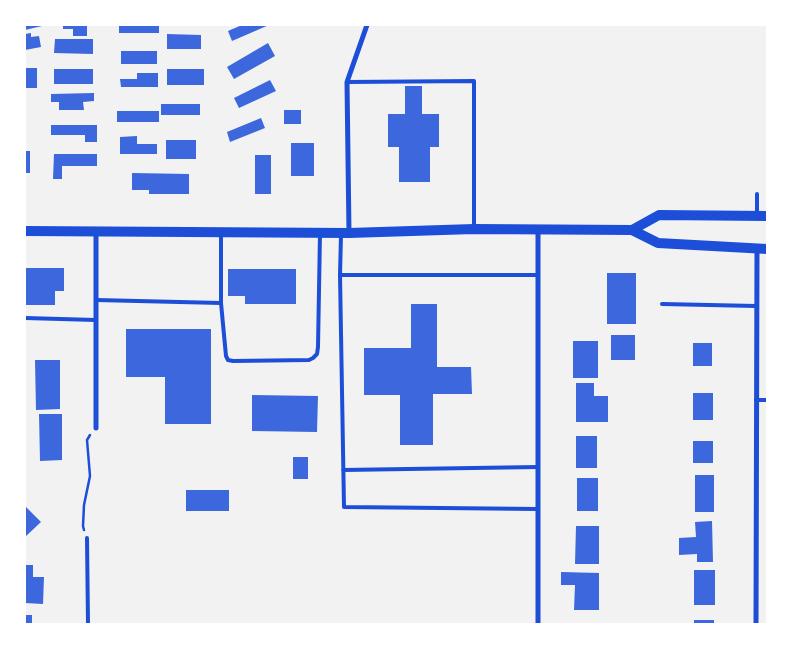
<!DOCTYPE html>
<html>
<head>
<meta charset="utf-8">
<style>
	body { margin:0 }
	#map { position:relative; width:792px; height:649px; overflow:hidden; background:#f2f2f2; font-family:Rubik,sans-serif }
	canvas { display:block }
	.frame { position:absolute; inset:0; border:26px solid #fff; pointer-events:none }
</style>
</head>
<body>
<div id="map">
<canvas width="792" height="649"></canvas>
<div class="frame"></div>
</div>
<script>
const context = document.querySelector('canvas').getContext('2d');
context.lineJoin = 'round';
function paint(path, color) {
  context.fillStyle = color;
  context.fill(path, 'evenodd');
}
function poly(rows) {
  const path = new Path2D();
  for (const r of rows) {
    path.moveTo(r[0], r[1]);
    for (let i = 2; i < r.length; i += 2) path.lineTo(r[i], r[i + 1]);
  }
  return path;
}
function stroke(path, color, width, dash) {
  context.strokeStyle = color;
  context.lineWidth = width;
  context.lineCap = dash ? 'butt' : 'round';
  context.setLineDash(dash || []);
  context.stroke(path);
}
const building = poly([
	[25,25,42,25,42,26,25,30],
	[63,25,87,25,87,36,73,36,73,29,63,29],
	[119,25,159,25,159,33,119,33],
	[242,25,269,25,232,41,228,31],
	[31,33,31,37,39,36,41,47,25,50,25,34],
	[167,34,201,35,201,49,167,49],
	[55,39,93,39,93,54,54,53],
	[268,43,275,56,234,79,227,67],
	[121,51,157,51,157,64,121,64],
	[25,68,37,68,37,88,25,88],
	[54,69,93,69,93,84,54,84],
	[167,69,204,69,204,85,167,85],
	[137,73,158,73,158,87,121,87,120,79,137,79],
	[270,80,276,91,239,108,234,98],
	[405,86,422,86,422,114,439,114,439,147,430,147,430,182,399,182,399,147,388,147,388,114,405,114],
	[94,93,94,101,83,102,84,110,59,110,59,102,51,102,51,94],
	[161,104,200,104,200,115,161,115],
	[284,110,301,110,301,124,284,124],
	[117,111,159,111,159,122,117,122],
	[261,118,265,128,230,142,227,132],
	[51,125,97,125,97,142,85,142,85,135,51,135],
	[137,136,137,144,157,144,157,154,120,154,120,137],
	[166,140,196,140,196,159,166,159],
	[291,143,314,143,314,176,291,176],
	[25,151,30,151,30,173,25,173],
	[54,154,97,154,97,166,62,166,62,179,53,179],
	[255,155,271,155,271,194,255,194],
	[132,173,189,174,189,194,149,194,149,190,132,190],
	[25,268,64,268,64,291,55,291,55,305,25,305],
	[228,269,296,269,296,304,245,304,245,296,228,296],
	[607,273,636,273,636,324,607,324],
	[411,304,437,304,437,367,471,367,472,394,433,394,433,445,400,445,400,395,364,395,364,348,411,348],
	[126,329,211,329,211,424,165,424,165,377,126,377],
	[611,335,635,335,635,360,611,360],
	[573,341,598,341,598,378,573,378],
	[693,343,712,343,712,366,693,366],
	[35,360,60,360,60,409,36,410],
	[576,383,594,383,594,396,608,396,608,422,576,422],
	[693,393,713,393,713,420,693,420],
	[252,395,318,396,317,432,252,431],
	[39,414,62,414,62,460,40,461],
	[576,436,597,436,597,468,576,468],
	[693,441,713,441,713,463,693,463],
	[293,457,308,457,308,479,293,479],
	[695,475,714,475,714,512,695,512],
	[577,478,598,478,598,511,577,511],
	[186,490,229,490,229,511,186,511],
	[25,506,41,522,25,537],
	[712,521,713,562,697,562,697,554,679,555,679,538,696,537,695,522],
	[576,526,599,526,599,564,575,564],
	[25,565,33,565,33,577,44,577,43,604,25,603],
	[694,570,715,570,715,605,694,605],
	[561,572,599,573,599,610,574,610,575,585,561,585],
	[25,615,32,615,32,624,25,624],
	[694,620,714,620,714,624,694,624]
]);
const path = poly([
	[84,530,83,526,84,505,90,476,87,440,90,435]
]);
const service = poly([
	[347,82,474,81,474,227],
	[757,194,757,215],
	[341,235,340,275,538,275],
	[340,275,344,507,538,509],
	[96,300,221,303,221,232],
	[221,303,226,356,228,360,233,361,309,360,313,358,317,354,318,347,320,233],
	[662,304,756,306],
	[25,318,96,320],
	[756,400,767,400],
	[343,470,538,467],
	[87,538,88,624]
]);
const minor = poly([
	[538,230,538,624],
	[349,233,347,82,367,25],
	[96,428,96,232],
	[756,624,757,248]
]);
const secondary = poly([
	[632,230,659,215,767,216],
	[25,231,349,233,474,229,632,230,658,243,767,249]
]);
paint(building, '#3d67dc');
stroke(path, '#1d4ed8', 2.5);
stroke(service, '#1d4ed8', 4);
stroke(minor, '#1d4ed8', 5);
stroke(secondary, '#1d4ed8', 10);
</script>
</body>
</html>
